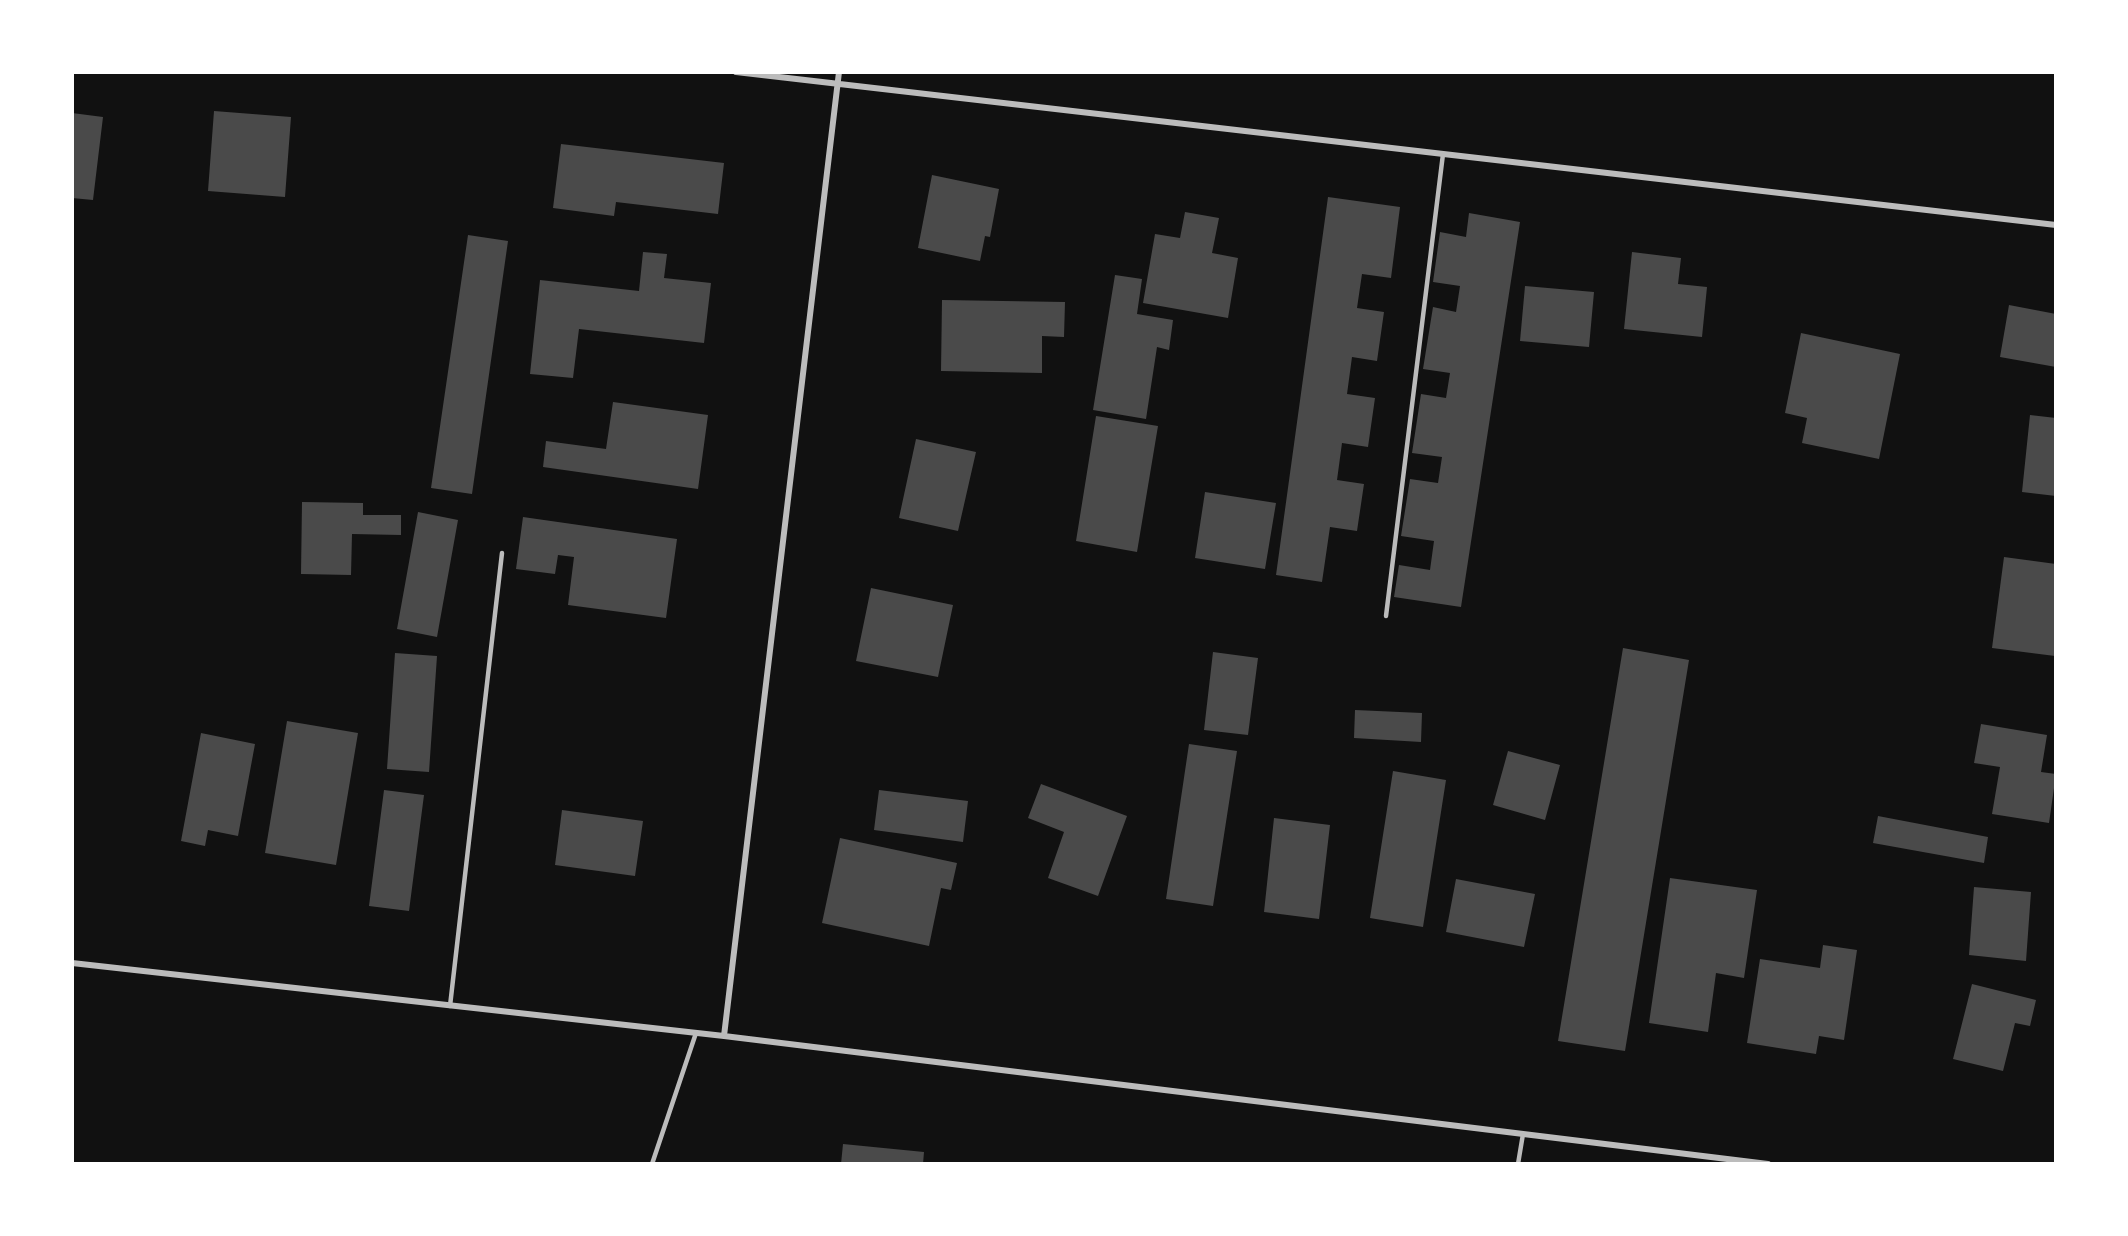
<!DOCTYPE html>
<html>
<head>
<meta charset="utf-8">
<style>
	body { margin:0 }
	#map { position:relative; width:2128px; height:1236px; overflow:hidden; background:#111; font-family:"Work Sans",sans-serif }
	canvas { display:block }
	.frame { position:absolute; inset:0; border:74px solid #fff; pointer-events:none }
</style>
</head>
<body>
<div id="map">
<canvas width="2128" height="1236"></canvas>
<div class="frame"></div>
</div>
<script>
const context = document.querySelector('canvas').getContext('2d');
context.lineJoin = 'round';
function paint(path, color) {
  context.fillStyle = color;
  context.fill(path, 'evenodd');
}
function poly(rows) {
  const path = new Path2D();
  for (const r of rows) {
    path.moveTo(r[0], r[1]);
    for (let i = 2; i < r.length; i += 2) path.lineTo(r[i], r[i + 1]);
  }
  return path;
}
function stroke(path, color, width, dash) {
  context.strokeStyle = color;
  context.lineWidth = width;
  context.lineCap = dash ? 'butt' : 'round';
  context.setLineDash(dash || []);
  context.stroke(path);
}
const building = poly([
	[214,111,291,117,285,197,208,191],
	[72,113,103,117,93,200,72,198],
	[561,144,724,163,718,214,616,202,614,216,553,208],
	[932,175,999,189,990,237,985,236,980,261,918,248],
	[1328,197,1400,207,1391,278,1362,274,1357,308,1384,312,1377,361,1352,357,1347,394,1375,398,1368,447,1342,443,1337,480,1364,484,1357,531,1330,527,1322,582,1276,575],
	[1185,212,1219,218,1212,253,1238,258,1228,318,1143,303,1155,234,1180,238],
	[1469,213,1520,222,1461,607,1394,597,1399,565,1430,570,1434,541,1401,536,1410,479,1438,483,1442,457,1412,453,1421,394,1446,398,1450,373,1423,369,1433,307,1456,312,1460,286,1433,282,1440,232,1466,237],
	[468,235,508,241,472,494,431,488],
	[643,252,667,254,664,278,711,283,704,343,579,329,573,378,530,374,540,280,639,291],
	[1632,252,1681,258,1678,284,1707,287,1702,337,1624,329],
	[1115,275,1142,279,1137,314,1173,320,1169,350,1157,347,1146,419,1093,410],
	[1525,286,1594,292,1589,347,1520,341],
	[942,300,1065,302,1064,337,1042,336,1042,373,941,371],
	[2009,305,2056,314,2056,367,2000,357],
	[1801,333,1900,354,1879,459,1802,443,1807,418,1785,413],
	[613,402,708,415,698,489,543,467,546,441,606,449],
	[2030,415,2056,418,2056,496,2022,492],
	[1096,416,1158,426,1137,552,1076,541],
	[916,439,976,452,958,531,899,518],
	[1205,492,1276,503,1265,569,1195,558],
	[302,502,363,503,363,515,401,515,401,535,352,534,351,575,301,574],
	[418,512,458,520,437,637,397,629],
	[523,517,677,539,666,618,568,605,574,557,558,555,555,574,516,569],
	[2004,557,2056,564,2055,656,1992,648],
	[871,588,953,605,938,677,856,661],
	[1623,648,1689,660,1625,1051,1558,1041],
	[1213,652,1258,658,1248,735,1204,730],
	[395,653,437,656,429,772,387,769],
	[1355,710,1422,713,1421,742,1354,738],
	[287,721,358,733,336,865,265,853],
	[1981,724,2047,735,2041,772,2056,774,2049,823,1992,814,2000,767,1974,763],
	[201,733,255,744,238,836,208,830,205,846,181,841],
	[1189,744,1237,751,1213,906,1166,899],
	[1508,751,1560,765,1545,820,1493,805],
	[1393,771,1446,780,1423,927,1370,918],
	[1041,784,1127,816,1098,896,1048,878,1064,832,1028,818],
	[384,790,424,795,409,911,369,906],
	[879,790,968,801,963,842,874,830],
	[562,810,643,821,635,876,555,865],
	[1878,816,1988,837,1984,863,1873,843],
	[1274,818,1330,825,1319,919,1264,912],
	[840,838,957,863,951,890,941,888,929,946,822,923],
	[1670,878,1757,890,1744,978,1716,973,1708,1032,1649,1023],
	[1456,879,1535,894,1524,947,1446,932],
	[1974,887,2031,892,2026,961,1969,955],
	[1823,945,1857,950,1844,1040,1819,1036,1816,1054,1747,1043,1760,959,1820,968],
	[1972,984,2036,1000,2030,1026,2015,1023,2003,1071,1953,1059],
	[843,1144,924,1152,923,1164,841,1164]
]);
const service = poly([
	[1386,616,1443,154],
	[450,1006,502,553],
	[652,1164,696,1033],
	[1518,1164,1523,1134]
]);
const minor = poly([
	[736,72,2056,225],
	[72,963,724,1036,1768,1164],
	[724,1036,839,72]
]);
paint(building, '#4a4a4a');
stroke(service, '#bcbcbc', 4.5);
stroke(minor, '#bcbcbc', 6);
</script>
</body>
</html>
